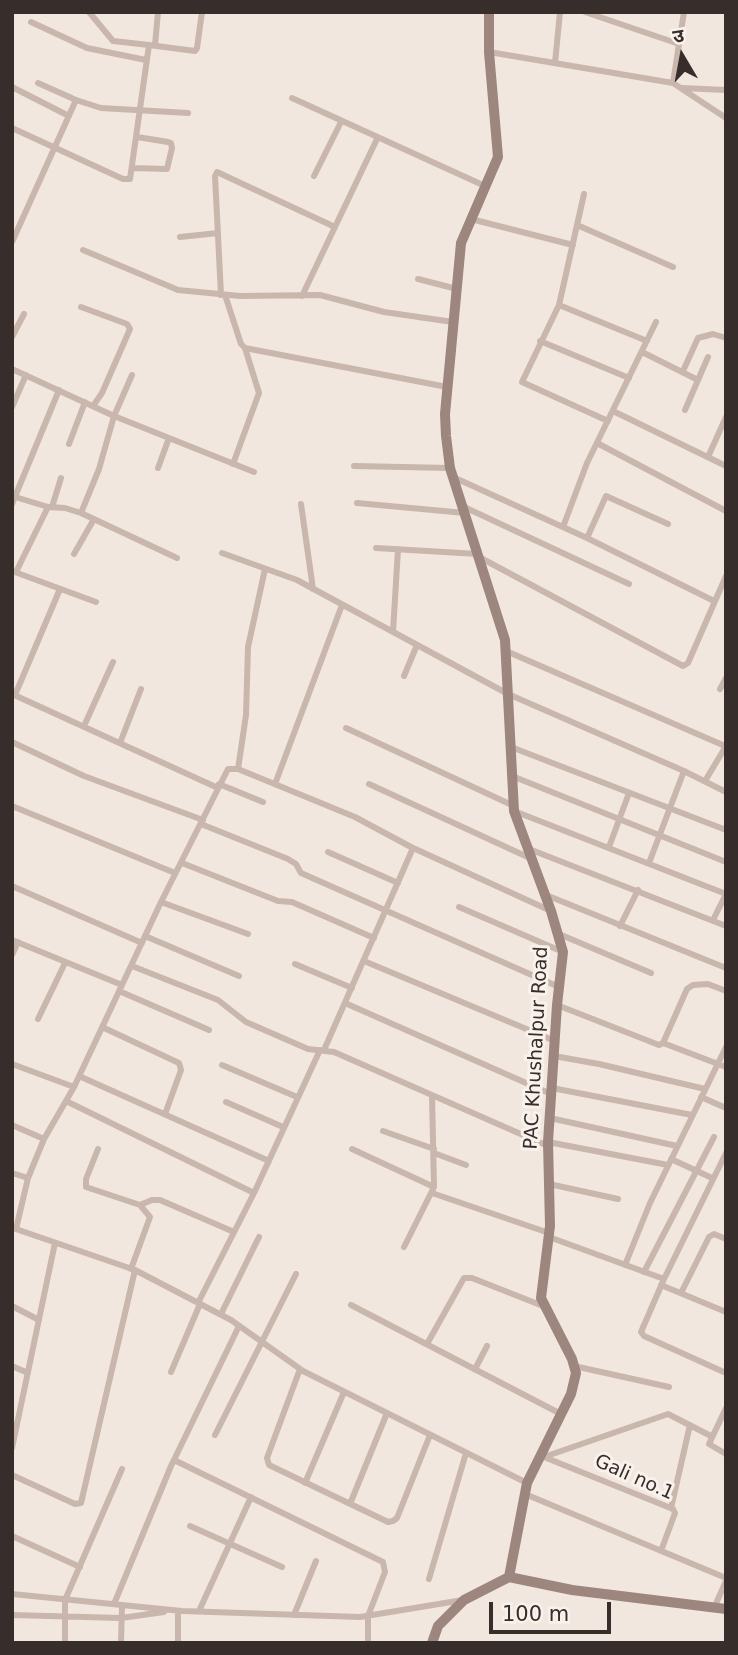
<!DOCTYPE html>
<html>
<head>
<meta charset="utf-8">
<style>
	body { margin:0 }
	#map { position:relative; width:738px; height:1655px; overflow:hidden; background:#f1e7df; font-family:"DejaVu Sans","Noto Sans Devanagari",sans-serif }
	canvas { display:block }
	.frame { position:absolute; inset:0; border:14px solid #372d2a; pointer-events:none }
	.north { position:absolute; left:647px; top:21px; width:70px; height:70px; -webkit-text-stroke:5px #f9f2ec; paint-order:stroke; rotate:350deg; font-size:19px; font-weight:700; line-height:28px; text-align:center; color:#372d2a }
	.north::after { content:''; display:block; margin:auto; width:24px; height:32px; background:#372d2a; clip-path:polygon(50% 0,100% 100%,50% 72%,0 100%) }
	.scale { position:absolute; left:489px; top:1602px; width:122px; height:32px; box-sizing:border-box; border:4px solid #372d2a; border-top:0; padding-left:9px; font-size:21px; line-height:24px; white-space:nowrap; color:#372d2a; -webkit-text-stroke:5px #f9f2ec; paint-order:stroke }
</style>
</head>
<body>
<div id="map">
<canvas width="738" height="1655"></canvas>
<div class="frame"></div>
<div class="north">उ</div>
<div class="scale">100 m</div>
</div>
<script>
const context = document.querySelector('canvas').getContext('2d');
context.lineJoin = 'round';
function poly(rows) {
  const path = new Path2D();
  for (const r of rows) {
    path.moveTo(r[0], r[1]);
    for (let i = 2; i < r.length; i += 2) path.lineTo(r[i], r[i + 1]);
  }
  return path;
}
function stroke(path, color, width, dash) {
  context.strokeStyle = color;
  context.lineWidth = width;
  context.lineCap = dash ? 'butt' : 'round';
  context.setLineDash(dash || []);
  context.stroke(path);
}
function write(font, color, halo, rows, align = 'center') {
  context.font = font + ' "DejaVu Sans",sans-serif';
  context.lineWidth = 6;
  context.setLineDash([]);
  context.textBaseline = 'middle';
  context.strokeStyle = halo;
  context.fillStyle = color;
  for (const [text, x, y, turn = 0] of rows) {
    context.save();
    context.translate(x, y);
    context.rotate((+turn || 0) * Math.PI / 180);
    context.textAlign = isNaN(turn) ? turn : align;
    if (halo) context.strokeText(text, 0, 0);
    context.fillText(text, 0, 0);
    context.restore();
  }
}
const street = poly([
	[89,12,113,41,149,45],
	[585,12,679,44],
	[31,22,87,48,146,60],
	[155,45,158,12],
	[489,52,673,83,726,118],
	[555,63,560,12],
	[38,83,76,100,101,108,188,113],
	[673,83,684,12],
	[12,87,69,116],
	[682,88,726,90],
	[292,98,485,186],
	[12,128,123,179,130,179,149,45,195,51,197,48,202,12],
	[132,168,167,169,172,148,171,143,168,142,137,137],
	[314,176,341,122],
	[584,194,559,305,522,382,608,421],
	[471,219,573,245],
	[577,225,673,267],
	[180,237,218,233],
	[12,242,76,100],
	[83,250,178,290,240,296,320,295,384,312,453,322],
	[418,279,457,289],
	[221,295,215,176,217,172,335,227],
	[225,295,241,344,245,348,447,387],
	[302,296,377,139],
	[559,305,647,341],
	[81,307,127,324,130,329,102,393,93,406],
	[12,337,24,314],
	[540,341,629,378],
	[642,352,698,380],
	[12,369,114,416,254,472],
	[683,371,698,338,713,334,726,338],
	[12,407,26,375],
	[685,410,708,357],
	[613,411,726,466],
	[597,443,726,511],
	[69,444,85,402],
	[708,457,726,417],
	[233,464,259,393,245,348],
	[354,466,450,468],
	[158,468,169,438],
	[453,477,587,538,714,601],
	[12,496,48,507,65,508,81,513,177,558],
	[357,503,465,513],
	[12,504,59,390],
	[301,504,313,589],
	[462,506,629,584],
	[52,507,61,478],
	[81,513,99,469,114,416,132,375],
	[563,527,587,463,656,322],
	[587,538,606,496,668,524],
	[376,548,478,554],
	[222,553,297,580,508,694,684,771,726,792],
	[74,554,94,519],
	[479,557,683,666,688,663,726,576],
	[12,571,96,602],
	[16,572,48,507],
	[393,632,398,549],
	[506,651,725,746],
	[404,676,417,645],
	[720,689,726,678],
	[12,694,218,788],
	[15,695,60,589],
	[84,726,113,662],
	[346,728,514,806],
	[12,742,84,776,203,820],
	[120,743,141,689],
	[511,747,726,830],
	[238,769,246,715,248,647,265,569],
	[512,776,726,862],
	[705,781,726,746],
	[219,784,263,802],
	[275,784,342,605],
	[369,784,532,859],
	[12,806,175,873],
	[514,811,726,894],
	[201,824,288,859,296,864,301,873,559,987],
	[609,847,629,793],
	[529,849,726,926],
	[328,852,398,883],
	[182,863,278,901,292,902,374,938],
	[649,863,684,771],
	[12,886,142,943],
	[546,895,726,968],
	[161,902,248,934],
	[459,907,563,952],
	[713,920,726,894],
	[620,926,638,890],
	[559,934,651,973],
	[145,936,239,976],
	[12,940,122,985],
	[12,955,18,942],
	[364,961,555,1041],
	[295,964,352,988],
	[132,966,218,1000,246,1022,308,1049,334,1052,548,1146],
	[119,991,209,1030],
	[345,1003,551,1094],
	[557,1005,659,1045,663,1043,687,989,693,985,708,984,726,991],
	[38,1019,65,963],
	[102,1027,179,1063,181,1070,165,1114],
	[663,1043,726,1067],
	[324,1050,413,848],
	[554,1056,599,1064,705,1089],
	[12,1064,74,1087],
	[222,1065,297,1097],
	[79,1076,269,1161],
	[552,1088,692,1115],
	[701,1097,726,1108],
	[66,1101,254,1193],
	[226,1102,283,1127],
	[550,1118,677,1146],
	[12,1125,44,1139],
	[383,1131,434,1149],
	[548,1142,668,1165],
	[98,1149,86,1179,86,1187,140,1205,150,1217,131,1269],
	[352,1149,434,1187],
	[434,1153,466,1165],
	[726,1153,664,1279,641,1332,644,1336,726,1373],
	[671,1159,712,1178],
	[12,1173,28,1178],
	[549,1184,618,1199],
	[432,1193,549,1233],
	[140,1205,152,1200,160,1200,234,1232],
	[13,1228,135,1270,231,1320,303,1371,527,1483],
	[16,1229,28,1178,44,1139,74,1087,161,902,228,769,238,769,355,817,411,847,551,911],
	[549,1237,664,1279],
	[404,1247,434,1187,432,1095],
	[625,1265,650,1203,726,1047],
	[644,1272,714,1137],
	[661,1285,726,1312],
	[681,1293,709,1237,714,1234,726,1239],
	[198,1303,254,1193,320,1050],
	[351,1305,561,1414],
	[12,1306,39,1320],
	[221,1314,259,1237],
	[427,1344,464,1278,472,1278,543,1306],
	[12,1366,28,1373],
	[574,1366,669,1387],
	[300,1369,267,1458,269,1465,388,1522,393,1521,397,1518,430,1435],
	[475,1369,487,1346],
	[171,1372,200,1304],
	[726,1408,709,1444,726,1454],
	[215,1435,296,1274],
	[12,1448,55,1243],
	[544,1457,673,1509,675,1513,661,1551],
	[541,1458,668,1414,711,1436],
	[174,1460,383,1562,385,1572,368,1616,368,1643],
	[12,1475,75,1504,81,1503,135,1270],
	[305,1483,344,1392],
	[525,1494,726,1578],
	[350,1504,387,1413],
	[671,1508,690,1425],
	[190,1526,282,1567],
	[12,1536,80,1567],
	[429,1579,466,1453],
	[12,1594,182,1611,360,1617,463,1600],
	[114,1604,171,1466,239,1326],
	[714,1608,726,1581],
	[199,1611,251,1497],
	[12,1615,121,1618,164,1612],
	[294,1615,316,1561],
	[65,1643,65,1600,122,1469],
	[121,1643,122,1605],
	[178,1643,178,1611]
]);
const secondary = poly([
	[489,12,489,52,498,157,461,243,445,414,446,436,450,468,505,640,514,811,551,911,563,952,557,1005,548,1142,550,1226,541,1298,572,1359,576,1373,571,1394,527,1483,509,1577,572,1590,726,1609],
	[432,1643,438,1626,464,1600,509,1577]
]);
const streetNames = [
	["PAC Khushalpur Road",537,1048,-87],
	["Gali no.1",634,1478,24]
];
stroke(street, '#c9b6ac', 6);
stroke(secondary, '#9c867d', 10);
write('19px', '#372d2a', '#f9f2ec', streetNames);
</script>
</body>
</html>
